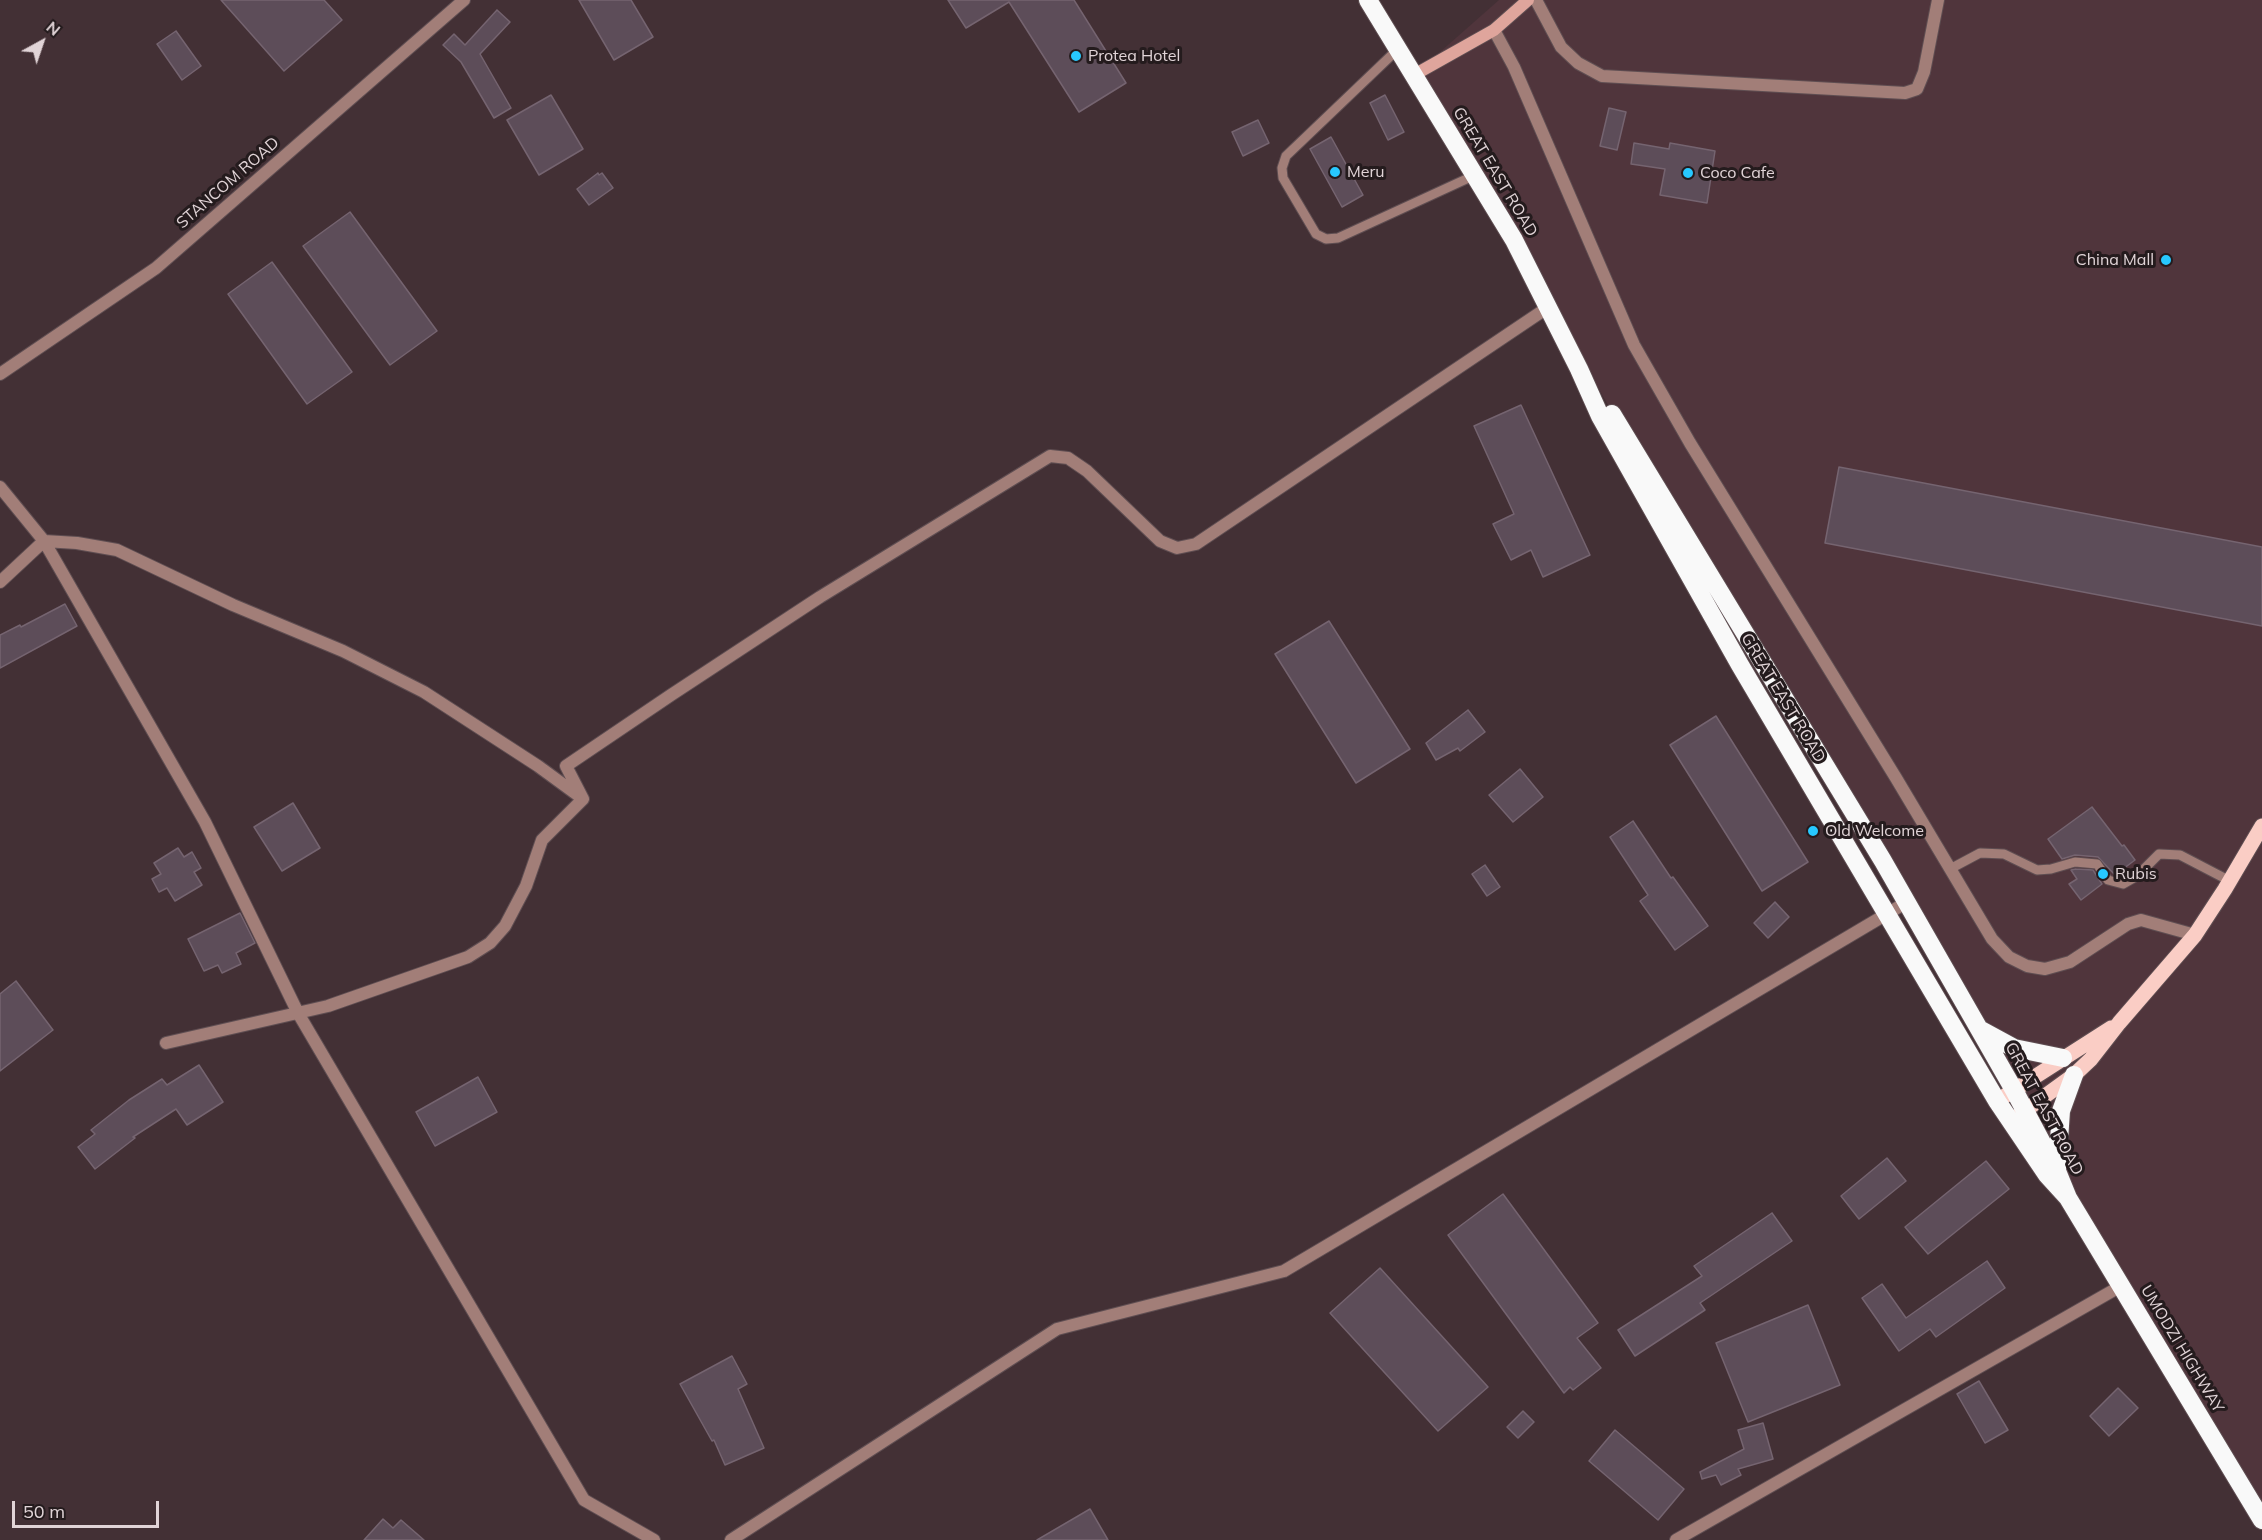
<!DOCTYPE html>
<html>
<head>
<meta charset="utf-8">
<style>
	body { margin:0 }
	#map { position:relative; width:2262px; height:1540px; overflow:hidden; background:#433035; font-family:Mulish,sans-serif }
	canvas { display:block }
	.north { position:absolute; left:12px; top:12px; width:60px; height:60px; -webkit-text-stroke:4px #241b1d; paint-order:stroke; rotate:40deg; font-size:16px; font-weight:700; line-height:24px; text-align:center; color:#e1d4d7 }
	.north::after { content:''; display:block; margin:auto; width:21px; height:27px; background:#e1d4d7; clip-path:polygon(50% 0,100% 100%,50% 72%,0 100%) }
	.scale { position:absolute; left:12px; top:1501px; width:147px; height:27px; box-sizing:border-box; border:3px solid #e1d4d7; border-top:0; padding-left:8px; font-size:18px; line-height:21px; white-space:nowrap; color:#e1d4d7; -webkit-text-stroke:4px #241b1d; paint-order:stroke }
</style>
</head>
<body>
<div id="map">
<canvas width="2262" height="1540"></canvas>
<div class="north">N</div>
<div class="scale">50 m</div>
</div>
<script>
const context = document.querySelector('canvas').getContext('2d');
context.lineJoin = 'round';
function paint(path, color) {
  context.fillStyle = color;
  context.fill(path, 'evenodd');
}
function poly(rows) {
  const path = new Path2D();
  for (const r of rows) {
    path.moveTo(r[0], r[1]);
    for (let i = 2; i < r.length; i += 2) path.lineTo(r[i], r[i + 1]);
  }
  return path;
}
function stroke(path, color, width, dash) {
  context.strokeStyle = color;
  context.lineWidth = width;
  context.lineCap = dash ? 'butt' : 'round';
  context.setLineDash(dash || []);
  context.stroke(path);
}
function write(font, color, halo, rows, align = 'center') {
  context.font = font + ' Mulish,sans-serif';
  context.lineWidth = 6;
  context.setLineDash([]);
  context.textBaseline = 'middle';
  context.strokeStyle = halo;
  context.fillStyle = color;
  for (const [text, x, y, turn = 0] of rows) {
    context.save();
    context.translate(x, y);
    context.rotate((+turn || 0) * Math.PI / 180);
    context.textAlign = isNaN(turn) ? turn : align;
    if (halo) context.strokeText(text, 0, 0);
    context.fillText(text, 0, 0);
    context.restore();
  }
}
const built = poly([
	[1499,0,2262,0,2262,1516,1414,75]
]);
const building = poly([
	[221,0,324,0,342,20,284,71,221,0],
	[579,0,631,0,653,37,614,60,579,0],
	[948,0,1074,0,1126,83,1079,112,1009,2,966,28,948,0],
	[497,10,510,22,480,54,511,108,494,118,461,62,443,45,454,34,465,45,497,10],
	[176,31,201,66,182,80,157,44,176,31],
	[551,95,583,149,539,175,507,120,551,95],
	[1385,95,1404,132,1388,140,1370,103,1385,95],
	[1609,108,1626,112,1617,150,1600,146,1609,108],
	[1258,120,1269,143,1243,156,1232,132,1258,120],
	[1331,137,1363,195,1342,207,1310,149,1331,137],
	[1634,143,1669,149,1670,143,1715,151,1707,203,1660,195,1665,169,1631,164,1634,143],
	[598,173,599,175,602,173,613,188,589,205,577,189,598,173],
	[350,212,437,331,390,365,303,246,350,212],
	[272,262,352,372,307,404,228,294,272,262],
	[1521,405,1590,555,1543,577,1531,550,1511,560,1493,524,1514,514,1474,426,1521,405],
	[1839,467,2262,547,2262,626,1825,543,1839,467],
	[65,604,77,626,0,668,0,635,20,625,21,627,65,604],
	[1329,621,1410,749,1356,783,1275,654,1329,621],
	[1468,710,1485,732,1460,751,1458,748,1436,760,1426,743,1468,710],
	[1716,716,1808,862,1762,891,1670,745,1716,716],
	[1520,769,1543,797,1513,822,1489,795,1520,769],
	[293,803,320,848,282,871,254,827,293,803],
	[2092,807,2122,846,2124,845,2135,860,2115,875,2098,857,2075,855,2062,859,2048,839,2092,807],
	[1633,821,1671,878,1673,877,1708,926,1675,950,1640,901,1648,895,1610,837,1633,821],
	[178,848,184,857,192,852,201,868,194,872,202,885,175,901,167,888,159,892,152,879,161,874,154,863,178,848],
	[1485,865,1500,887,1487,896,1472,874,1485,865],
	[2076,869,2093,870,2102,884,2081,900,2069,884,2077,879,2071,870,2076,869],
	[1775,902,1789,917,1768,938,1754,923,1775,902],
	[240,913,255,943,236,953,241,964,222,973,218,965,204,971,188,939,240,913],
	[16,981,53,1030,0,1071,0,994,16,981],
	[199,1065,223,1102,187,1125,176,1109,133,1137,135,1138,95,1169,78,1147,95,1134,91,1130,129,1100,162,1079,167,1085,199,1065],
	[478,1077,497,1112,435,1146,416,1112,478,1077],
	[1887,1158,1906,1181,1859,1219,1841,1196,1887,1158],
	[1986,1161,2009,1189,1928,1254,1905,1227,1986,1161],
	[1503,1194,1598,1323,1577,1338,1601,1368,1573,1390,1570,1387,1564,1393,1448,1235,1503,1194],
	[1772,1213,1792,1241,1700,1303,1705,1310,1635,1356,1618,1330,1702,1276,1694,1266,1772,1213],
	[1987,1261,2005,1288,1936,1337,1930,1329,1899,1351,1862,1298,1882,1284,1906,1318,1987,1261],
	[1380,1268,1488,1387,1438,1431,1330,1313,1380,1268],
	[1808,1305,1840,1385,1748,1422,1716,1343,1808,1305],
	[732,1356,747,1384,738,1389,764,1448,725,1465,714,1440,712,1441,680,1384,732,1356],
	[1979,1381,2008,1430,1985,1443,1957,1394,1979,1381],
	[2118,1388,2138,1408,2109,1436,2090,1416,2118,1388],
	[1523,1411,1534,1422,1518,1438,1507,1427,1523,1411],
	[1763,1423,1773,1459,1738,1469,1741,1475,1721,1485,1716,1475,1702,1479,1700,1472,1744,1449,1738,1430,1763,1423],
	[1615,1430,1684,1489,1658,1520,1589,1461,1615,1430],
	[1090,1509,1108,1540,1037,1540,1090,1509],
	[383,1519,393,1528,401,1520,424,1540,364,1540,383,1519]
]);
const lane = poly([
	[1398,49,1286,156,1282,168,1283,178,1316,234,1326,239,1338,238,1473,176],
	[1950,869,1980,853,2004,854,2037,870,2051,869,2075,862,2097,864,2108,880,2123,884,2137,876,2159,854,2180,855,2230,881]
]);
const street = poly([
	[1536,0,1561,47,1578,63,1602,76,1905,93,1917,89,1924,72,1938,0],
	[1494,30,1514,67,1634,345,1690,443,1896,778,1992,939,2009,957,2027,966,2045,969,2070,962,2128,924,2141,920,2195,935],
	[0,374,156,268,464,0],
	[0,487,44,541,205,822,298,1013,584,1500,654,1540],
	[0,582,44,541,77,543,117,550,233,605,343,651,424,692,538,766,579,796],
	[583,799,566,766,671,695,820,597,1050,456,1068,458,1087,471,1160,541,1177,548,1196,544,1547,308],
	[166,1043,328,1006,468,957,490,943,505,926,526,886,542,840,583,799],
	[731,1540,1057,1329,1284,1271,1907,902],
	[1676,1540,2121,1286]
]);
const secondary = poly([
	[1414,75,1494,30,1528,0]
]);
const primary = poly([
	[1997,1101,2111,1028],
	[2016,1117,2074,1075,2091,1059,2119,1023,2195,935,2225,889,2262,826]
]);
const highway = poly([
	[1368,0,1514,240,1579,369,1600,416,1740,665,1997,1101,2047,1175,2068,1198],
	[1612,414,1883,861,2014,1090,2057,1171,2068,1198,2262,1520],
	[1979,1029,2014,1048,2063,1058],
	[2057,1170,2061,1111,2074,1075]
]);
const markers = [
	[1076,56,6,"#27c8ff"],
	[1335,172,6,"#27c8ff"],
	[1688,173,6,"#27c8ff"],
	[2166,260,6,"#27c8ff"],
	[1813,831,6,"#27c8ff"],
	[2103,874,6,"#27c8ff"]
];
const poiNames = [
	["Protea Hotel",1088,56],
	["Meru",1347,172],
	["Coco Cafe",1700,173],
	["China Mall",2154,260,"right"],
	["Old Welcome",1825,831],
	["Rubis",2115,874]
];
const streetNames = [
	["GREAT EAST ROAD",1495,172,59],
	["STANCOM ROAD",228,183,-41],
	["GREAT EAST ROAD",1783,698,59],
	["GREAT EAST ROAD",2044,1109,62],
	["UMODZI HIGHWAY",2182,1349,59]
];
paint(built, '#50353c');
paint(building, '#5d4d59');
stroke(building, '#756470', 1.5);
stroke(lane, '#5f4e52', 11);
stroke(street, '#5f4e52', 14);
stroke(secondary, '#5f4e52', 14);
stroke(primary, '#5f4e52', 17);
stroke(highway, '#5f4e52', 20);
stroke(lane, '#a27e78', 9);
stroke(street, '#a27e78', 12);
stroke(secondary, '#dfa59c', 12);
stroke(primary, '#facdc5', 15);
stroke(highway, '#f9f9f9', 18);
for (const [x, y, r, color] of markers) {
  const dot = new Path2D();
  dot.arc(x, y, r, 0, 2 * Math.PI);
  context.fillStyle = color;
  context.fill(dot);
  stroke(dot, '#241b1d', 2);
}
write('16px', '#e1d4d7', '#241b1d', poiNames, 'left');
write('16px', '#e1d4d7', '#241b1d', streetNames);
</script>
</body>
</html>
